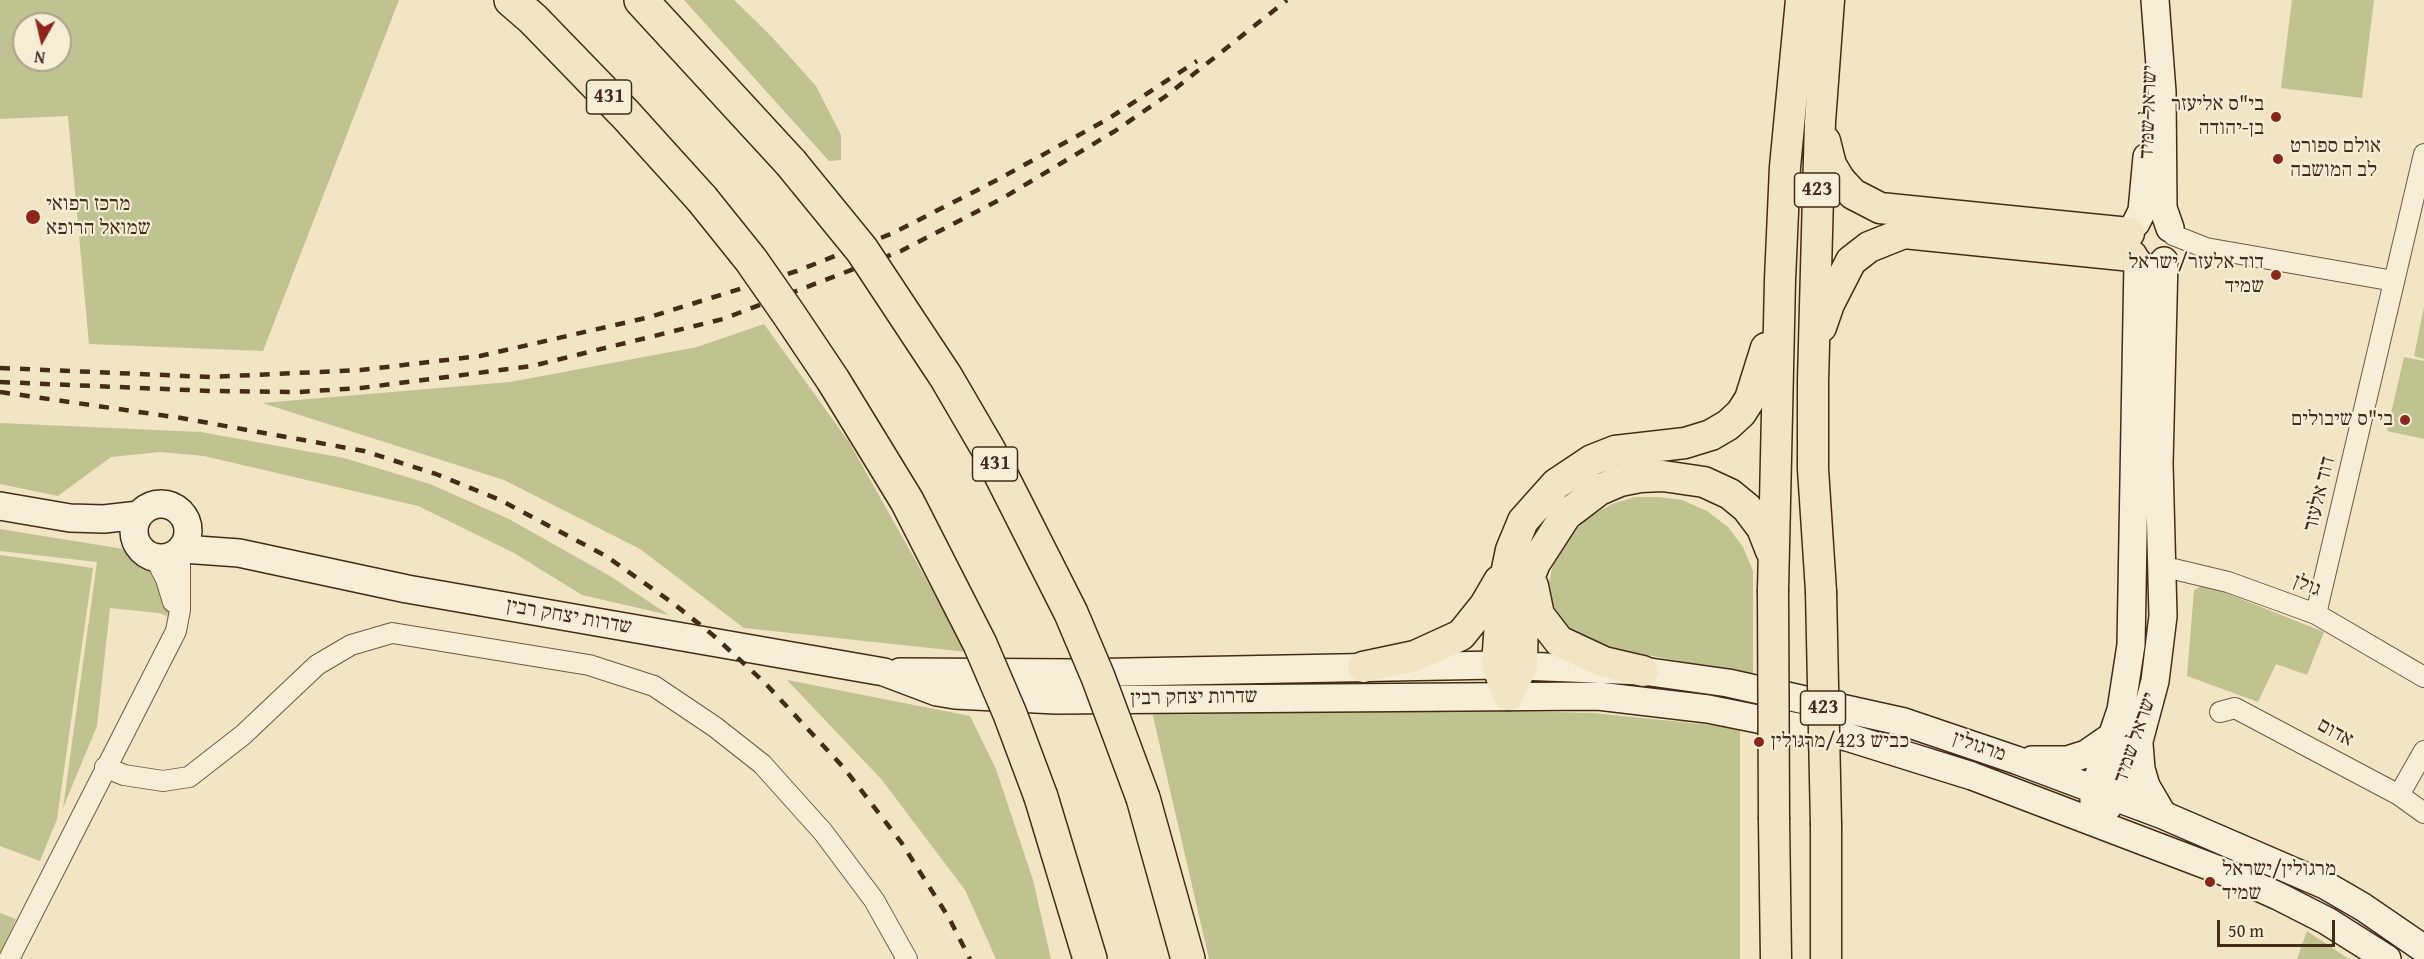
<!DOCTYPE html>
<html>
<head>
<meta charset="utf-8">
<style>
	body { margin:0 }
	#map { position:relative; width:2424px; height:959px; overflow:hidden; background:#f2e5c3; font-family:"Gentium Book Plus",serif }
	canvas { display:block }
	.north { position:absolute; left:12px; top:12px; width:60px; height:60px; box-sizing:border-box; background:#f7eed8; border:2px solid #afa08a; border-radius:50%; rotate:188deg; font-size:16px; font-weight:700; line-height:24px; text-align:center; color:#442c16 }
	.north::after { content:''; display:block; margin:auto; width:21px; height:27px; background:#8f2418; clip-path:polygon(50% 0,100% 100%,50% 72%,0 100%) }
	.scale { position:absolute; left:2217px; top:920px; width:118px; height:27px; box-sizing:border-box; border:3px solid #442c16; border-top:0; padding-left:8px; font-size:18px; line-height:21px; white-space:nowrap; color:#442c16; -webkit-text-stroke:4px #f7eed8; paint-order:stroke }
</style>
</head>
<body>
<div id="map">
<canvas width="2424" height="959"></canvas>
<div class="north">N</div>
<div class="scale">50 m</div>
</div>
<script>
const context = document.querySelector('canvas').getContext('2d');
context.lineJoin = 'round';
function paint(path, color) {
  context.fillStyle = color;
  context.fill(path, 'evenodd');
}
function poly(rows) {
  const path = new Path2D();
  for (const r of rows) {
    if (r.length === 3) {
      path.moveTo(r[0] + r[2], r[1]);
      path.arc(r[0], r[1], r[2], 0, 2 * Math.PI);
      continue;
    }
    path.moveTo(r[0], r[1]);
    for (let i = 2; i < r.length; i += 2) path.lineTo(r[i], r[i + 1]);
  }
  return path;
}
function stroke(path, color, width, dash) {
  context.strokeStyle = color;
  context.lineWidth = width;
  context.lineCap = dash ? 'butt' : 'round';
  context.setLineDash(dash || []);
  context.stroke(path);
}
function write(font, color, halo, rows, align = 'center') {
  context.font = font + ' "Gentium Book Plus","Frank Ruhl Libre",serif';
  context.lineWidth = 4.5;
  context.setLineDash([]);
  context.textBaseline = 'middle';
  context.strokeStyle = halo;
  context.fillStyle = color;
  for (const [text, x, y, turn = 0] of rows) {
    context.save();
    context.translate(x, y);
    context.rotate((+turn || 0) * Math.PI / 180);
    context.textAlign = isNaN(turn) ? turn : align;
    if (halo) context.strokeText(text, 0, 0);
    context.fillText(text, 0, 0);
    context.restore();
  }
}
const green = poly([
	[0,0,399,0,263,351,89,344,68,116,0,119],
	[24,24,60,24,60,60,24,60],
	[684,0,734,0,771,36,816,86,841,135,841,160,829,161],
	[2292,0,2374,0,2362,98,2281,88],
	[2424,307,2424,359,2414,356],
	[764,324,849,442,967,652,744,628,640,549,504,480,262,403,510,382,697,347],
	[2404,357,2424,361,2424,439,2387,431],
	[0,423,201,432,344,458,430,484,509,519,610,576,669,615,582,595,514,553,418,506,204,456,160,452,111,457,58,496,0,484],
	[1635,497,1658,497,1682,500,1707,511,1728,527,1743,547,1753,571,1753,675,1610,648,1587,640,1555,618,1549,601,1549,582,1554,560,1568,537,1589,517,1612,504],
	[0,529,185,559,177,594,167,616,159,613,110,608,97,726,63,808,97,562,0,551],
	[0,555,93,568,57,819,40,861,0,846],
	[2202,586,2216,589,2324,632,2307,675,2276,664,2258,702,2187,676,2194,590],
	[787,680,970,716,996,769,1033,880,1051,959,996,959,965,890,882,780],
	[1378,708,1594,713,1740,728,1740,959,1209,959,1152,712],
	[0,913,16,919,0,954],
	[2307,931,2349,959,2297,959]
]);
const street = poly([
	[2173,235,2206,248,2394,281],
	[155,558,166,579,173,602],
	[2161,566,2228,582,2316,614,2424,677],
	[2316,614,2424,154],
	[2220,712,2235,708,2399,795,2424,813],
	[105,767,124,775,163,781,189,777,243,735,317,665,351,645,392,633,589,665,654,686,715,727,762,764,823,832,874,900,907,959],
	[2399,795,2424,751],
	[9,959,176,631,180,610,180,552]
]);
const secondary = poly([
	[2155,0,2162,92,2163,208,2170,228],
	[2136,223,2142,211,2147,157],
	[161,531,27],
	[0,506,70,518,104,519,139,515],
	[183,549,239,553,407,589,884,672,937,692,955,695,1056,700,1598,696,1708,709,1847,737,1972,776,2227,873,2278,896,2327,921,2387,959],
	[900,672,1076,673,1497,665,1643,671,1728,683,1904,722,2016,760,2163,815,2325,885,2363,907,2424,949],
	[2139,744,2141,769,2146,786,2163,815],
	[2032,760,2067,760,2086,754,2115,734],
	[2094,805,2094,789,2121,710,2131,645,2138,262],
	[2105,810,2116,797,2139,741,2155,681,2163,616,2159,464,2164,261]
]);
const primary = poly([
	[1825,141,1831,165,1840,180,1853,194,1880,208,2129,233],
	[1821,327,1829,304,1851,261,1869,247,1904,233,2132,256],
	[1533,586,1539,615,1559,641,1604,662,1643,671],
	[1773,590,1780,280,1785,167,1801,0],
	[1821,591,1813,469,1813,381,1820,122,1829,0],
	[1363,667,1415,656,1461,635,1485,605,1499,581],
	[1508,695,1497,665,1502,593,1511,550,1523,521,1556,484,1592,460,1615,451,1685,443,1711,435,1728,425,1741,413,1750,399,1766,348],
	[1508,695,1522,666,1523,606,1527,583,1535,563,1566,515,1599,490,1620,481,1640,477,1663,476,1704,482,1730,494,1747,508,1762,528,1771,551],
	[1774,820,1776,959],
	[1826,825,1826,959]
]);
const highway = poly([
	[511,0,533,19,626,115,702,199],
	[641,0,791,163],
	[1041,797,1090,959],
	[1143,798,1188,959]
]);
const rail = poly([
	[0,368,210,377,361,370,480,356,650,317,797,271,893,233,995,181,1108,119,1197,61],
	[0,382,211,391,298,392,361,388,532,366,723,319,901,251,1003,198,1115,131,1166,96,1287,0],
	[0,392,181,418,364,451,436,474,500,500,606,556,674,604,714,636,765,683,844,768,901,842,949,918,970,959]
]);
const primaryBridge = poly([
	[1773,590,1774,820],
	[1821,591,1826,825]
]);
const highwayBridge = poly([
	[791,163,862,250,946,377,988,449,1071,613,1098,677,1143,798],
	[702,199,751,260,788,313,833,380,907,501,980,644,1010,714,1041,797]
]);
const markers = [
	[2276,117,6,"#8f2418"],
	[2278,159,6,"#8f2418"],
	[33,217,8,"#8f2418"],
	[2276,275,6,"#8f2418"],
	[2405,420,6,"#8f2418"],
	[1759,742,6,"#8f2418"],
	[2210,882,6,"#8f2418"]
];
const shields = [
	[609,97,45],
	[1817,190,45],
	[995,464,45],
	[1823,708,45]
];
const shieldNames = [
	["431",609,97],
	["423",1817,190],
	["431",995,464],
	["423",1823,708]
];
const poiNames = [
	["בי\"ס אליעזר",2264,105,"right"],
	["בן-יהודה",2264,129,"right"],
	["אולם ספורט",2290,147],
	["לב המושבה",2290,171],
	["מרכז רפואי",46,205],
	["שמואל הרופא",46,229],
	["דוד אלעזר/ישראל",2264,263,"right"],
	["שמיד",2264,287,"right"],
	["בי\"ס שיבולים",2393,420,"right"],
	["כביש 423/מרגולין",1771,742],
	["מרגולין/ישראל",2222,870],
	["שמיד",2222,894]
];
const streetNames = [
	["ישראל שמיד",2149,112,-88],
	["דוד אלעזר",2320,494,-76],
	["גולן",2307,586,22],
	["שדרות יצחק רבין",569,617,10],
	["שדרות יצחק רבין",1194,698,-1],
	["אדום",2335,733,29],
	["ישראל שמיד",2136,738,-71],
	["מרגולין",1979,747,19]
];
paint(green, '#bfc390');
stroke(street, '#705a41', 22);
stroke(secondary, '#442c16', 30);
stroke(primary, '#442c16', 33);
stroke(highway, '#442c16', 36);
stroke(street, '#f7eed8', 20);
stroke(secondary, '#f7eed8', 27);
stroke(primary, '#f2e5c3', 30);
stroke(highway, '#f2e5c3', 33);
stroke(rail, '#442c16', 4.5, [10, 10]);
stroke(primaryBridge, '#442c16', 33, []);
stroke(highwayBridge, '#442c16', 36, []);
stroke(primaryBridge, '#f2e5c3', 30);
stroke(highwayBridge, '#f2e5c3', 33);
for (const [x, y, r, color] of markers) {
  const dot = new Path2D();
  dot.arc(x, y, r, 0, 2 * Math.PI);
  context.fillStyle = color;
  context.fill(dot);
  stroke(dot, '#f7eed8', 2);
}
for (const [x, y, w] of shields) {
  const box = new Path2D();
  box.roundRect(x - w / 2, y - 17, w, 34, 4.5);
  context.fillStyle = '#f7eed8';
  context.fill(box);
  stroke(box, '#442c16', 1.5);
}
write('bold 20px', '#442c16', null, shieldNames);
write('21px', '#442c16', '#f7eed8', poiNames, 'left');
write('21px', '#442c16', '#f7eed8', streetNames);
</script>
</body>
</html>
